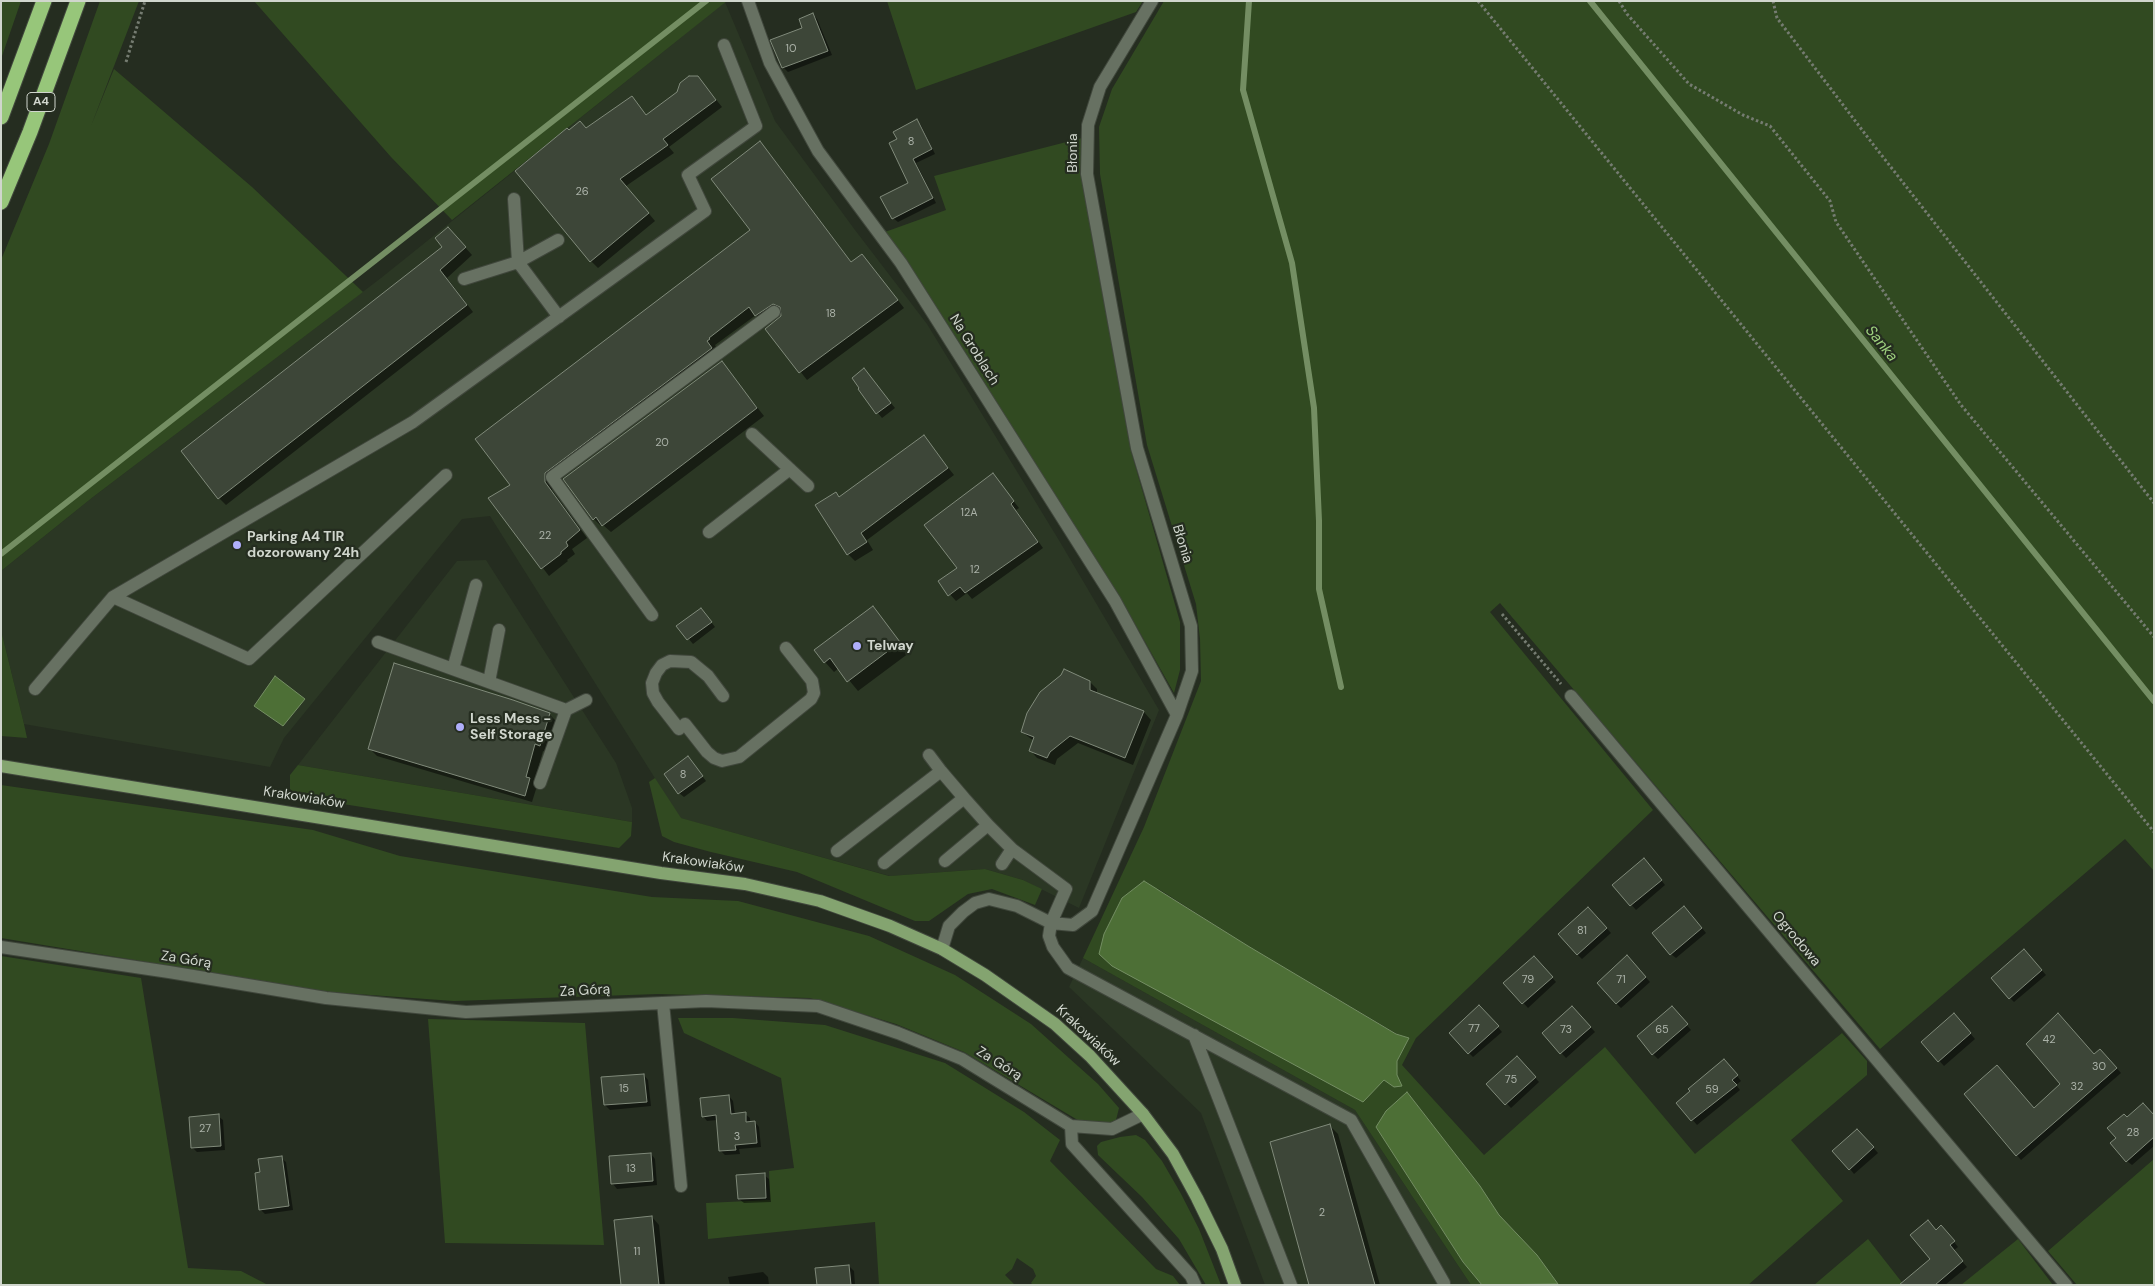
<!DOCTYPE html>
<html>
<head>
<meta charset="utf-8">
<style>
	body { margin:0 }
	#map { position:relative; width:2155px; height:1286px; overflow:hidden; background:#252d20; font-family:"DM Sans",sans-serif }
	canvas { display:block }
	.frame { position:absolute; inset:0; border:2px solid #d0d6cd; pointer-events:none }
</style>
</head>
<body>
<div id="map">
<canvas width="2155" height="1286"></canvas>
<div class="frame"></div>
</div>
<script>
const context = document.querySelector('canvas').getContext('2d');
context.lineJoin = 'round';
function paint(path, color) {
  context.fillStyle = color;
  context.fill(path, 'evenodd');
}
function poly(rows) {
  const path = new Path2D();
  for (const r of rows) {
    path.moveTo(r[0], r[1]);
    for (let i = 2; i < r.length; i += 2) path.lineTo(r[i], r[i + 1]);
  }
  return path;
}
function stroke(path, color, width, dash) {
  context.strokeStyle = color;
  context.lineWidth = width;
  context.lineCap = dash ? 'butt' : 'round';
  context.setLineDash(dash || []);
  context.stroke(path);
}
function write(font, color, halo, rows, align = 'center') {
  context.font = font + ' "DM Sans",sans-serif';
  context.lineWidth = 4.5;
  context.setLineDash([]);
  context.textBaseline = 'middle';
  context.strokeStyle = halo;
  context.fillStyle = color;
  for (const [text, x, y, turn = 0] of rows) {
    context.save();
    context.translate(x, y);
    context.rotate((+turn || 0) * Math.PI / 180);
    context.textAlign = isNaN(turn) ? turn : align;
    if (halo) context.strokeText(text, 0, 0);
    context.fillText(text, 0, 0);
    context.restore();
  }
}
const built = poly([
	[725,2,775,121,855,230,927,324,1060,542,1159,710,1079,908,1023,880,985,869,890,876,680,818,490,516,462,519,284,738,270,767,24,724,1,630,1,571,93,497,381,278],
	[486,560,616,763,632,808,632,822,298,765,457,561],
	[1083,958,1355,1110,1471,1285,1265,1285,1201,1113,1069,987]
]);
const green = poly([
	[1,1,21,1,1,59],
	[100,1,139,1,91,126,114,69,252,187,363,292,93,497,1,571,1,260,49,144],
	[254,1,727,1,452,220,391,157],
	[887,1,1143,1,1136,12,916,90],
	[1164,1,2154,1,2154,871,2125,839,1880,1049,1500,603,1490,612,1653,810,1416,1038,1402,1065,1484,1155,1605,1047,1695,1154,1842,1033,1867,1061,1867,1075,1791,1140,1843,1201,1748,1285,1555,1285,1558,1284,1537,1255,1499,1215,1480,1186,1407,1092,1376,1127,1463,1262,1482,1285,1471,1285,1355,1110,1083,958,1144,827,1201,681,1200,639,1196,604,1147,445,1100,174,1099,127,1112,89],
	[1157,888,1248,946,1397,1034,1409,1038,1397,1061,1394,1087],
	[1082,138,1088,206,1131,451,1180,622,1180,670,1174,693,1122,601,885,232,946,210,934,176],
	[1,630,24,724,27,738,1,736],
	[298,765,632,822,631,836,619,848,299,797,290,789,290,775],
	[655,778,681,818,889,876,985,869,1023,880,1042,889,1035,905,992,889,968,894,929,921,915,921,797,872,711,852,674,842,662,836,649,782],
	[1,785,313,830,400,856,652,897,738,901,869,936,955,975,1031,1024,1098,1084,1119,1108,1116,1120,1108,1124,1081,1122,964,1052,896,1024,810,998,658,994,454,1001,329,992,1,938],
	[1,956,141,978,188,1268,241,1271,268,1285,1,1285],
	[678,1018,733,1018,825,1025,945,1063,1024,1112,1060,1140,1050,1161,1156,1269,1173,1276,1180,1285,1033,1285,1031,1283,1036,1276,1033,1269,1017,1258,1012,1269,1005,1275,1015,1285,879,1285,875,1222,708,1239,706,1203,770,1200,769,1171,794,1168,781,1078,684,1033],
	[428,1019,585,1023,604,1245,445,1243],
	[1136,1135,1145,1140,1162,1161,1180,1192,1199,1229,1221,1285,1206,1285,1179,1239,1142,1197,1098,1155,1097,1146,1101,1142,1120,1137],
	[2154,1159,2154,1285,2077,1285,2048,1251],
	[1868,1239,1904,1285,1814,1285],
	[2018,1239,2053,1285,1961,1285]
]);
const water = poly([
	[275,676,305,699,283,726,254,706,275,676],
	[1144,881,1248,946,1396,1034,1409,1038,1397,1061,1397,1075,1402,1086,1394,1087,1384,1080,1363,1102,1112,966,1099,954,1104,934,1122,898,1144,881],
	[1407,1092,1480,1186,1499,1215,1537,1255,1558,1284,1482,1285,1463,1262,1376,1127,1386,1111,1407,1092]
]);
const shadow = poly([
	[813,14,817,19,832,55,788,72,783,67],
	[698,77,722,107,669,147,674,153,626,186,655,221,598,268,591,261,569,132,587,130,632,97,647,116],
	[917,121,921,125,935,154,916,163,936,203,898,222,893,218,910,184,898,139],
	[767,150,852,263,869,263,904,308,807,380,767,329,783,316,781,311,764,322,756,315,715,345,716,347,713,349,718,356,552,481,552,490,587,538,572,549,575,554,567,560,568,561,549,576,490,499,512,485,751,230],
	[455,236,472,255,447,278,473,312,226,505,219,498],
	[722,363,764,416,611,532,603,525,601,526,594,519],
	[864,370,895,408,882,418,859,390],
	[923,436,954,475,867,540,873,550,855,561,848,554,817,505,840,498],
	[993,475,1019,508,1016,510,1043,548,972,599,967,593,956,601,939,582,958,568],
	[873,608,909,653,858,691,839,668,834,672,825,662],
	[705,614,715,627,693,644,678,626],
	[1090,682,1097,689,1097,694,1144,712,1151,720,1133,765,1078,743,1057,759,1055,765,1037,758,1030,750,1034,741,1022,732],
	[549,714,556,721,547,752,543,751,534,783,537,786,532,802,377,756,369,748],
	[688,757,706,781,684,797,679,793],
	[1648,864,1665,885,1636,910,1614,885],
	[1689,912,1706,933,1676,958,1671,954],
	[1593,913,1611,933,1582,959,1577,954],
	[2029,956,2046,975,2014,1002,2010,998],
	[1538,962,1556,982,1528,1008,1505,983],
	[1632,962,1650,982,1621,1008,1616,1003],
	[1484,1011,1502,1032,1473,1057,1469,1053],
	[1674,1011,1691,1030,1658,1059,1653,1054],
	[1577,1012,1595,1032,1566,1058,1543,1033],
	[1958,1019,1975,1039,1944,1066,1922,1042],
	[2105,1055,2121,1073,2021,1160,1965,1094,2034,1109,2094,1056],
	[1521,1062,1539,1082,1511,1108,1488,1084],
	[1728,1065,1741,1081,1736,1085,1740,1090,1697,1125,1678,1103],
	[644,1075,648,1080,651,1106,610,1110,605,1105],
	[729,1096,733,1101,735,1115,745,1114,750,1118,750,1123,755,1122,759,1127,761,1147,739,1149,740,1154,725,1155,720,1150,717,1120,707,1121,703,1116],
	[218,1116,223,1120,225,1150,197,1152,192,1147],
	[2154,1116,2154,1146,2132,1165,2127,1161,2118,1138,2127,1119],
	[1330,1126,1338,1134,1380,1285,1310,1285],
	[1862,1135,1878,1153,1854,1174,1850,1169],
	[651,1154,655,1159,657,1185,617,1189,613,1184],
	[281,1158,286,1162,293,1210,265,1214,260,1209,261,1173],
	[764,1175,769,1179,771,1202,744,1203,739,1199],
	[652,1217,659,1225,665,1285,622,1285],
	[1936,1231,1946,1232,1958,1247,1953,1251,1967,1267,1945,1285,1918,1285,1932,1259],
	[849,1266,854,1271,855,1285,818,1285],
	[763,1272,768,1277,769,1285,730,1285,728,1277]
]);
const stream = poly([
	[1249,1,1243,90,1292,263,1314,408,1319,521,1319,589,1341,687],
	[1590,1,2154,701],
	[1,554,706,1]
]);
const building = poly([
	[813,13,828,51,782,68,770,40,802,28,799,19,813,13],
	[689,76,698,76,716,100,663,139,668,145,620,179,649,213,590,262,515,171,567,128,569,130,580,121,586,128,632,96,646,115,677,92,680,83,689,76],
	[917,119,932,149,913,159,933,198,892,219,880,197,908,183,889,143,897,139,893,132,917,119],
	[760,141,851,262,862,254,898,300,799,373,765,329,781,316,780,307,773,304,755,316,749,307,709,338,710,339,707,341,712,348,545,473,545,482,580,530,566,542,568,546,561,552,561,554,541,569,488,498,510,485,475,439,750,230,711,179,760,141],
	[448,227,466,247,440,270,467,305,218,499,181,451,442,247,435,238,448,227],
	[722,361,757,408,602,526,596,517,593,520,563,479,722,361],
	[864,368,891,403,876,414,858,389,859,388,852,378,864,368],
	[924,435,948,468,861,533,867,542,847,555,815,505,836,492,839,497,924,435],
	[993,473,1014,501,1011,504,1038,542,965,593,960,587,948,596,938,581,957,568,924,525,993,473],
	[873,606,900,642,847,682,830,658,824,663,814,650,873,606],
	[701,608,712,622,687,640,676,626,701,608],
	[394,663,513,700,550,713,540,746,535,744,526,777,530,778,525,796,368,749,394,663],
	[1064,669,1090,681,1090,690,1144,711,1125,758,1070,736,1050,752,1047,758,1029,751,1034,737,1021,732,1027,713,1040,692,1061,675,1064,669],
	[688,756,703,776,678,794,664,774,688,756],
	[1644,858,1662,880,1630,906,1612,885,1644,858],
	[1684,906,1702,928,1670,955,1652,933,1684,906],
	[1588,907,1607,928,1577,955,1558,934,1588,907],
	[2024,949,2042,970,2009,999,1991,978,2024,949],
	[1627,955,1646,977,1616,1004,1597,983,1627,955],
	[1534,956,1553,977,1522,1004,1503,983,1534,956],
	[1479,1005,1499,1026,1468,1054,1449,1033,1479,1005],
	[1572,1006,1591,1027,1560,1054,1542,1033,1572,1006],
	[1672,1006,1688,1024,1652,1055,1637,1036,1672,1006],
	[1954,1013,1971,1033,1938,1062,1921,1042,1954,1013],
	[2058,1013,2094,1054,2100,1049,2117,1068,2016,1156,1964,1094,1997,1065,2034,1108,2060,1084,2026,1044,2058,1013],
	[1517,1056,1536,1077,1505,1105,1486,1084,1517,1056],
	[1724,1059,1738,1075,1732,1080,1737,1085,1691,1121,1676,1103,1690,1091,1688,1089,1724,1059],
	[644,1074,647,1102,604,1105,601,1077,644,1074],
	[729,1095,731,1114,746,1112,746,1122,755,1121,757,1143,735,1145,736,1150,719,1151,716,1115,702,1117,700,1098,729,1095],
	[2143,1103,2154,1115,2154,1137,2126,1162,2110,1143,2116,1138,2107,1128,2124,1114,2127,1117,2143,1103],
	[219,1114,221,1146,191,1148,189,1117,219,1114],
	[1330,1124,1375,1285,1309,1285,1270,1142,1330,1124],
	[1857,1129,1874,1147,1849,1170,1832,1151,1857,1129],
	[651,1153,653,1181,611,1184,609,1156,651,1153],
	[282,1156,289,1206,259,1210,255,1173,260,1172,258,1159,282,1156],
	[765,1173,766,1198,738,1199,736,1175,765,1173],
	[652,1216,659,1285,621,1285,614,1220,652,1216],
	[1928,1220,1936,1230,1941,1225,1955,1241,1950,1245,1963,1261,1935,1285,1899,1285,1930,1259,1910,1235,1928,1220],
	[849,1265,851,1285,817,1285,815,1268,849,1265]
]);
const path = poly([
	[1478,1,2154,832],
	[1619,1,1627,14,1689,84,1743,115,1770,126,1830,201,1836,222,1961,405,2154,637],
	[1773,1,1777,18,1872,143,2154,503],
	[126,62,145,1],
	[1502,614,1561,684]
]);
const minor = poly([
	[748,1,770,63,818,151,901,263,1115,601,1177,715],
	[514,199,518,262,559,317],
	[464,279,518,262,558,240],
	[752,434,808,486],
	[709,532,790,469],
	[113,597,249,659,446,475],
	[652,615,552,477,774,312],
	[378,642,566,710],
	[453,669,476,585],
	[489,682,499,630],
	[35,689,113,597,413,422,705,211,688,175,756,126,724,45],
	[1571,696,2066,1285],
	[685,724,707,752,714,758,722,761,739,757,811,699,814,693,812,681,786,648],
	[679,729,658,702,653,693,652,683,656,673,662,665,670,661,691,662,708,676,723,696],
	[929,755,941,771],
	[540,783,566,710,586,700],
	[837,851,941,771,964,798],
	[945,861,988,825,1012,849],
	[884,863,964,798,988,825],
	[1002,864,1012,849,1066,889,1051,923,1049,936,1053,947,1068,968,1351,1120,1444,1283],
	[1,947,169,972,326,998,466,1012,706,1001,818,1006,898,1033,962,1059,1071,1126,1112,1129,1143,1114],
	[942,949,949,926,963,912,975,903,989,899,1017,906,1051,923,1073,925,1092,911,1177,715,1192,671,1191,626,1137,448,1087,174,1088,125,1100,87,1152,1],
	[663,1003,681,1186],
	[1194,1035,1291,1285],
	[1071,1126,1072,1144,1191,1276,1195,1285]
]);
const major = poly([
	[1,766,661,873,745,884,820,901,890,926,942,949,985,975,1055,1024,1090,1056,1143,1114,1173,1154,1197,1198,1222,1249,1235,1285]
]);
const highway = poly([
	[1,117,44,1],
	[1,202,30,132,78,1]
]);
const markers = [
	[237,545,5,"#afaefa"],
	[857,646,5,"#afaefa"],
	[460,727,5,"#afaefa"]
];
const numberNames = [
	["10",791,49],
	["8",911,142],
	["26",582,192],
	["18",831,314],
	["20",662,443],
	["12A",969,513],
	["22",545,536],
	["12",975,570],
	["8",683,775],
	["81",1582,931],
	["79",1528,980],
	["71",1621,980],
	["77",1474,1029],
	["73",1566,1030],
	["65",1662,1030],
	["42",2049,1040],
	["30",2099,1067],
	["75",1511,1080],
	["32",2077,1087],
	["15",624,1089],
	["59",1712,1090],
	["27",205,1129],
	["28",2133,1133],
	["3",737,1137],
	["13",631,1169],
	["2",1322,1213],
	["11",637,1252]
];
const shields = [
	[41,102,28]
];
const shieldNames = [
	["A4",41,102]
];
const streetNames = [
	["Błonia",1073,153,-90],
	["Na Groblach",974,350,58],
	["Błonia",1182,544,73],
	["Krakowiaków",304,798,9],
	["Krakowiaków",703,863,8],
	["Ogrodowa",1796,939,50],
	["Za Górą",186,960,9],
	["Za Górą",585,991,-3],
	["Krakowiaków",1088,1036,43],
	["Za Górą",999,1064,32]
];
const poiNames = [
	["Parking A4 TIR",247,537],
	["dozorowany 24h",247,553],
	["Telway",867,646],
	["Less Mess -",470,719],
	["Self Storage",470,735]
];
const waterNames = [
	["Sanka",1881,344,51]
];
paint(built, '#2b3724');
paint(green, '#314a21');
paint(water, '#4d6f36');
stroke(water, '#748e63', 1);
paint(shadow, '#0007');
stroke(stream, '#748e63', 6);
paint(building, '#3d4638');
stroke(building, '#808a7a', 1);
stroke(minor, '#40473c', 14);
stroke(major, '#40473c', 14);
stroke(highway, '#40473c', 17);
stroke(path, '#757c71', 3, [2.5, 2.5]);
stroke(minor, '#677162', 12);
stroke(major, '#84a470', 12);
stroke(highway, '#97c67a', 15);
for (const [x, y, r, color] of markers) {
  const dot = new Path2D();
  dot.arc(x, y, r, 0, 2 * Math.PI);
  context.fillStyle = color;
  context.fill(dot);
  stroke(dot, '#252d20', 2);
}
write('11px', '#abb2a8', null, numberNames);
for (const [x, y, w] of shields) {
  const box = new Path2D();
  box.roundRect(x - w / 2, y - 9.5, w, 19, 4);
  context.fillStyle = '#252d20';
  context.fill(box);
  stroke(box, '#d0d6cd', 1);
}
write('bold 12px', '#d0d6cd', null, shieldNames);
write('14px', '#d0d6cd', '#252d20', streetNames);
write('bold 14px', '#d0d6cd', '#252d20', poiNames, 'left');
write('italic 15px', '#9fd27f', '#252d20', waterNames);
</script>
</body>
</html>
